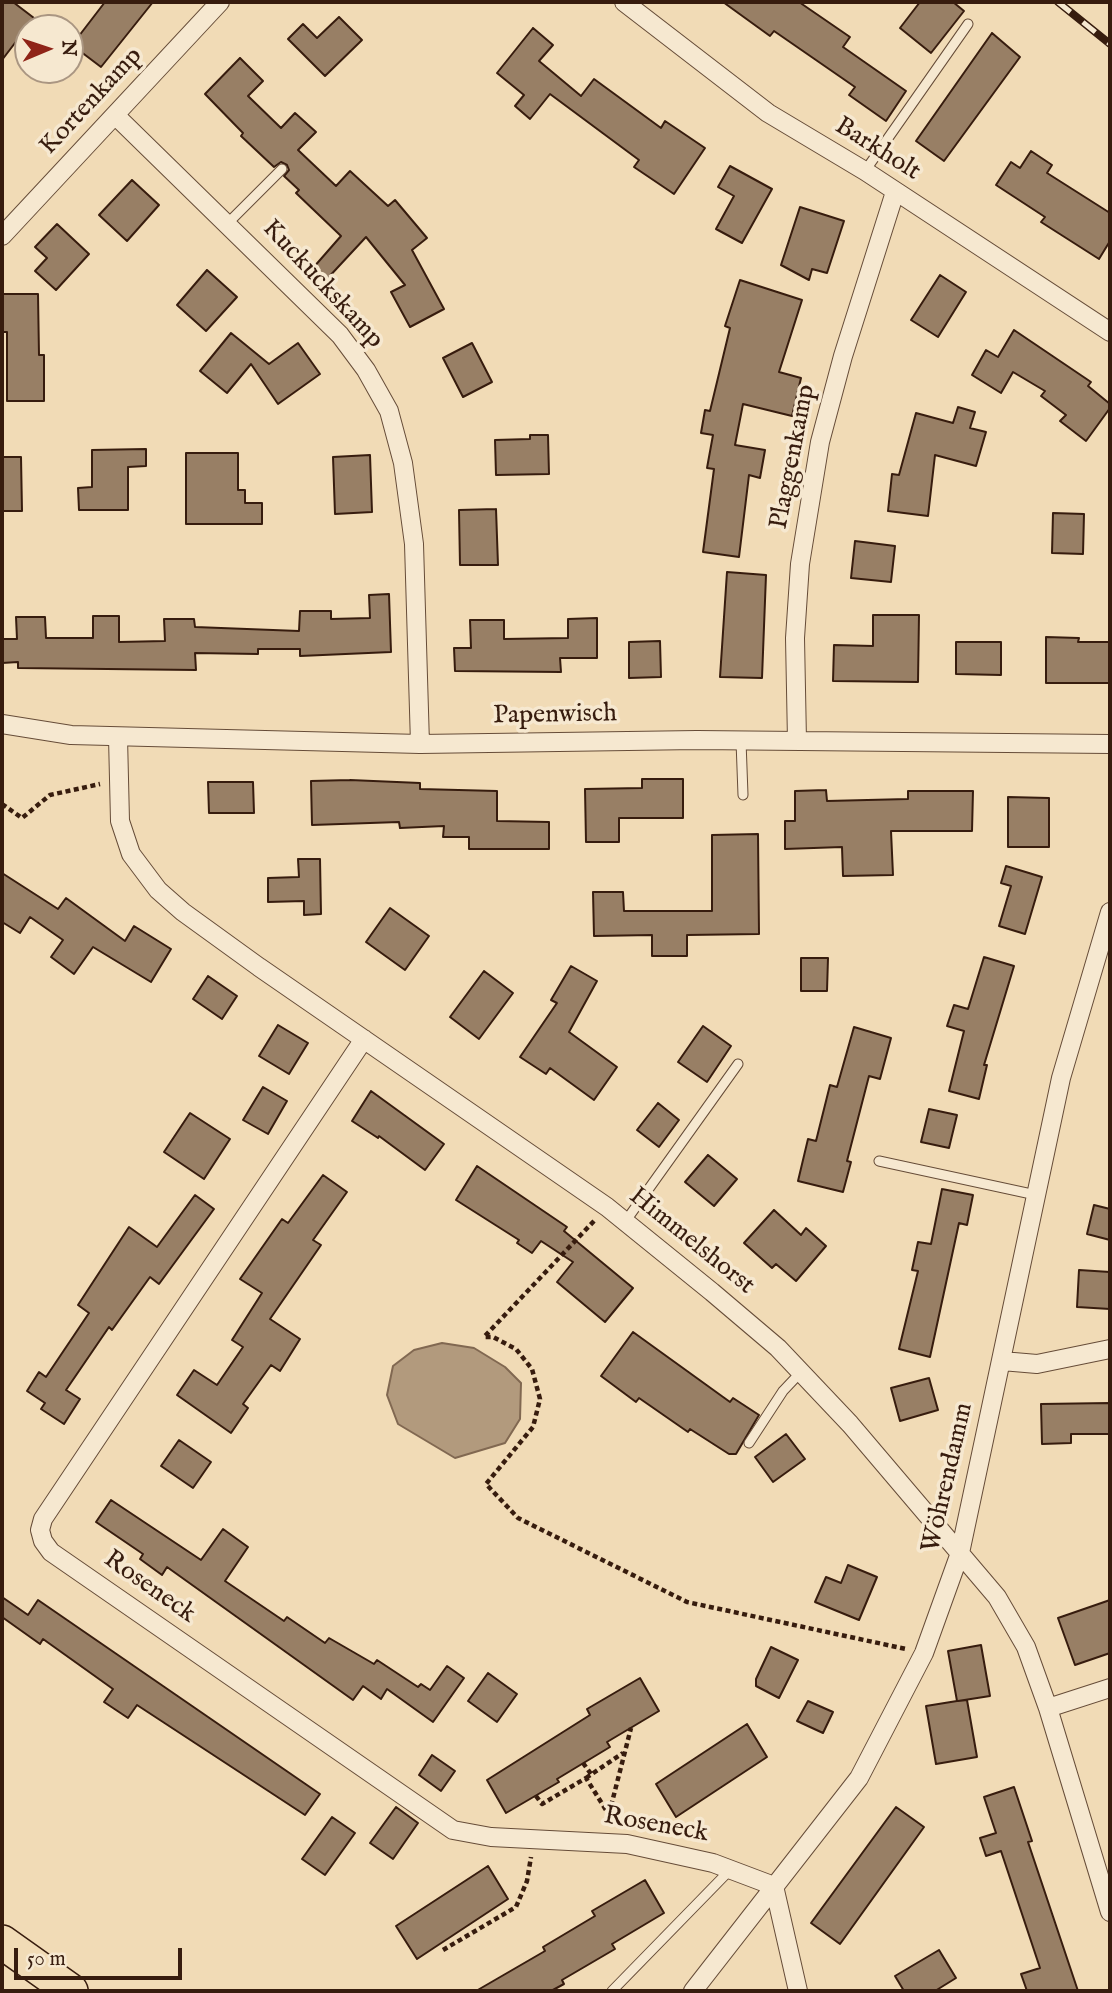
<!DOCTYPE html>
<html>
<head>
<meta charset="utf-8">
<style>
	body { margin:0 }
	#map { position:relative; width:1112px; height:1993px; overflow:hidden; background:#f1dbb6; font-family:"IM FELL English",serif }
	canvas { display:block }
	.frame { position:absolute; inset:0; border:4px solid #371c0e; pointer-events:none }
	.north { position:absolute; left:14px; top:14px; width:70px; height:70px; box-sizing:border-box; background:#f6e8d0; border:2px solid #aa9682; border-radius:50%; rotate:88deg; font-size:19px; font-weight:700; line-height:28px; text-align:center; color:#371c0e }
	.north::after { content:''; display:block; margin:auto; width:24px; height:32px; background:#8f2418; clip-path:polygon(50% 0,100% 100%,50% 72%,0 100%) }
	.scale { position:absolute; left:14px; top:1948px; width:168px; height:32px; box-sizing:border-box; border:4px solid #371c0e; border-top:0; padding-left:9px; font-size:21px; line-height:24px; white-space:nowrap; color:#371c0e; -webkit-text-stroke:5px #f6e8d0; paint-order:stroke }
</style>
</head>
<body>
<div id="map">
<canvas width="1112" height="1993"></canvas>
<div class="frame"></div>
<div class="north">N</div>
<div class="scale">50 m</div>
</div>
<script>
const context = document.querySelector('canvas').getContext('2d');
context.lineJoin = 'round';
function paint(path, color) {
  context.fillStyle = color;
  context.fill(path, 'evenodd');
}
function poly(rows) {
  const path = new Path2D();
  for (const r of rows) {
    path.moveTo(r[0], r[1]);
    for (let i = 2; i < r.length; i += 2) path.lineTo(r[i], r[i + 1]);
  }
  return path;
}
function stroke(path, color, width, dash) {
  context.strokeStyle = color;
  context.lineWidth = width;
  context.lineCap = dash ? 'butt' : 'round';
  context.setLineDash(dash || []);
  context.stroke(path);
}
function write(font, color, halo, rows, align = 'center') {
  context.font = font + ' "IM FELL English",serif';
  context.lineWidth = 7;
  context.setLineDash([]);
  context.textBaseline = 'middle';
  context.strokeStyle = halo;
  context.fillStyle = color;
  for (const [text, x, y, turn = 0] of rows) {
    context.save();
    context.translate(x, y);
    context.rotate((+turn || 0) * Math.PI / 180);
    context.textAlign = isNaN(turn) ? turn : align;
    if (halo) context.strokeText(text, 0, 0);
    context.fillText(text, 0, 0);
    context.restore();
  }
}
const water = poly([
	[442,1343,474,1348,505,1367,521,1383,520,1419,505,1443,455,1458,398,1424,387,1395,393,1366,414,1350,442,1343]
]);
const building = poly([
	[2,2,13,2,34,18,2,60,2,2],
	[105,2,153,2,101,67,72,45,105,2],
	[723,2,799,2,850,37,843,47,906,91,886,121,849,95,855,87,774,31,770,36,723,2],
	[920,2,953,2,964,11,931,53,900,28,920,2],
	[339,17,362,40,325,76,288,39,303,24,317,38,339,17],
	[533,28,553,45,539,61,581,96,594,79,661,128,665,121,705,148,674,194,634,167,639,160,550,94,530,119,515,106,524,95,497,73,533,28],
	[992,33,1020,57,944,161,916,141,992,33],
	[240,58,263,81,248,96,281,128,295,113,316,132,298,150,336,186,350,171,388,206,395,200,427,238,412,250,444,309,410,327,391,292,405,285,366,237,326,280,313,268,341,236,296,193,299,190,284,176,289,170,287,165,281,162,274,167,241,136,243,133,205,94,240,58],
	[1031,151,1052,165,1047,173,1110,213,1110,241,1099,259,1041,222,1045,217,996,185,1011,162,1020,168,1031,151],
	[730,166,772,189,742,243,716,229,734,196,718,187,730,166],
	[132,180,159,205,127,241,99,215,132,180],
	[800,207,844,221,827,273,812,269,809,280,781,265,800,207],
	[57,224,89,254,56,290,35,271,47,258,35,247,57,224],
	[207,270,237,297,206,331,177,305,207,270],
	[940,275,966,292,938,337,911,320,940,275],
	[740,280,802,300,779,372,801,378,792,416,743,404,735,445,765,450,760,478,749,475,739,557,703,552,714,469,707,468,713,435,701,433,705,410,710,411,730,328,725,326,740,280],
	[2,294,38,294,39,355,44,355,44,401,7,401,7,332,2,332,2,294],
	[1014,330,1091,382,1088,386,1110,404,1110,408,1086,441,1060,421,1066,415,1041,396,1045,391,1013,372,1001,393,972,375,986,350,998,357,1014,330],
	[231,333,269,364,298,343,320,374,278,404,251,364,227,393,200,371,231,333],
	[472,343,492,382,463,397,443,358,472,343],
	[958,407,975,412,970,428,986,432,976,466,935,455,928,516,888,511,892,474,899,475,916,413,953,423,958,407],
	[530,435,548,435,549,474,496,475,495,440,530,439,530,435],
	[146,449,146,466,128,467,128,510,79,510,78,488,92,487,92,450,146,449],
	[186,453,238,453,238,490,245,490,245,503,262,503,262,524,186,524,186,453],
	[370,455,372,512,335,514,333,457,370,455],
	[2,457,21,457,22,511,2,511,2,457],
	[496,509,498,565,460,565,459,510,496,509],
	[1053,513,1084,514,1083,554,1052,553,1053,513],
	[855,541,895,546,891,582,851,578,855,541],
	[727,572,766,575,762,678,720,677,727,572],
	[389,594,391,652,300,656,300,649,258,649,258,654,195,653,196,670,18,668,18,662,2,663,2,639,17,639,16,617,45,617,46,638,93,638,93,616,119,616,119,642,165,641,164,619,194,619,195,627,299,631,300,611,331,611,331,619,370,618,369,595,389,594],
	[873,615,919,615,918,682,833,681,834,645,873,646,873,615],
	[597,618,597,658,560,658,561,672,455,671,454,648,471,648,470,620,504,620,504,639,568,638,568,619,597,618],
	[1046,637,1079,638,1078,642,1110,642,1110,683,1046,683,1046,637],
	[660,641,661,677,629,678,629,642,660,641],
	[956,642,1001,642,1001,675,956,674,956,642],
	[642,779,683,779,683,818,619,818,619,842,586,842,585,789,642,788,642,779],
	[350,780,420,783,420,789,497,791,497,821,549,822,549,849,469,849,469,837,443,837,444,826,400,828,399,822,312,825,311,781,350,780],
	[208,782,253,782,254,813,209,813,208,782],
	[826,790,827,801,908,799,908,791,973,791,972,831,891,831,893,875,843,876,842,847,785,849,785,821,795,821,795,791,826,790],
	[1008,797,1049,798,1049,847,1008,847,1008,797],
	[758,834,759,934,687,935,687,956,652,956,652,935,594,936,593,892,623,892,624,911,712,911,712,835,758,834],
	[298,859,320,859,321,914,304,915,304,901,268,902,268,878,299,877,298,859],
	[1006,866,1042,877,1025,934,999,926,1011,886,1001,883,1006,866],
	[2,873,58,909,66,898,125,941,134,926,171,949,151,982,93,947,74,974,51,957,63,940,30,917,20,933,2,922,2,873],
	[390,908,429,936,405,970,366,942,390,908],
	[984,957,1014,966,984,1065,987,1065,979,1099,949,1091,964,1031,947,1026,954,1005,968,1009,984,957],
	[801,958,828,958,827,991,801,991,801,958],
	[571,966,597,981,569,1032,617,1067,594,1100,550,1068,546,1074,520,1057,557,1003,551,1000,571,966],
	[484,971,513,993,479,1039,450,1017,484,971],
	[208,976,237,996,222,1019,193,999,208,976],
	[278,1025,308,1043,289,1074,259,1056,278,1025],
	[703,1026,731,1046,707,1082,678,1062,703,1026],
	[854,1027,891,1038,880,1079,869,1076,847,1161,851,1162,843,1192,798,1181,808,1139,816,1141,830,1085,837,1087,854,1027],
	[263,1087,287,1101,268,1134,243,1120,263,1087],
	[371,1091,444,1144,425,1170,379,1136,378,1138,352,1121,371,1091],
	[658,1103,679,1120,659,1147,637,1130,658,1103],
	[929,1109,957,1115,949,1148,921,1142,929,1109],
	[190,1113,230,1139,204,1179,164,1152,190,1113],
	[708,1155,737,1179,714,1206,685,1182,708,1155],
	[477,1166,567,1227,564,1231,633,1288,605,1322,557,1282,573,1262,541,1241,532,1253,517,1243,519,1240,456,1200,477,1166],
	[323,1175,347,1192,313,1240,321,1245,270,1319,300,1339,280,1371,271,1365,243,1404,248,1408,231,1433,177,1395,194,1370,217,1385,243,1347,232,1340,262,1293,240,1279,282,1219,288,1223,323,1175],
	[942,1189,973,1195,967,1225,959,1223,930,1357,899,1349,918,1271,912,1270,918,1242,931,1244,942,1189],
	[195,1195,214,1209,159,1284,150,1277,112,1330,109,1327,66,1390,80,1399,64,1424,41,1409,45,1403,27,1391,39,1372,46,1377,89,1313,78,1305,129,1227,157,1247,195,1195],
	[1094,1205,1110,1209,1110,1240,1087,1234,1094,1205],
	[774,1210,801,1235,806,1228,826,1246,796,1281,776,1264,772,1268,744,1243,774,1210],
	[1079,1270,1110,1272,1110,1309,1077,1307,1079,1270],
	[633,1332,730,1402,733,1398,759,1415,736,1454,729,1454,690,1429,688,1432,639,1398,636,1402,601,1376,633,1332],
	[929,1378,938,1410,900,1421,891,1388,929,1378],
	[1110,1403,1110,1434,1071,1434,1071,1443,1042,1444,1041,1404,1110,1403],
	[786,1434,805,1459,773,1482,755,1457,786,1434],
	[179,1440,211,1462,193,1488,161,1466,179,1440],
	[111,1500,201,1560,223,1529,248,1547,225,1581,284,1621,287,1617,325,1643,329,1638,374,1664,377,1660,418,1687,421,1684,430,1690,447,1666,464,1678,433,1722,387,1689,381,1699,363,1686,353,1700,167,1567,162,1575,140,1559,143,1554,96,1522,111,1500],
	[848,1565,877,1577,859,1620,815,1602,826,1577,841,1583,848,1565],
	[2,1597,28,1615,38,1600,320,1794,305,1815,137,1705,128,1718,104,1702,113,1689,43,1639,40,1644,2,1617,2,1597],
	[1110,1600,1110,1653,1075,1665,1058,1618,1110,1600],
	[981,1645,990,1696,958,1701,967,1700,977,1757,936,1764,926,1706,957,1701,948,1651,981,1645],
	[771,1647,798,1660,779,1698,756,1686,756,1679,771,1647],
	[488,1673,517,1694,497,1722,468,1701,488,1673],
	[640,1678,659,1711,607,1742,610,1747,557,1779,559,1782,506,1813,487,1780,590,1715,587,1709,640,1678],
	[808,1701,833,1712,823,1733,797,1721,808,1701],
	[747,1724,767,1757,676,1817,656,1784,747,1724],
	[432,1755,455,1771,441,1791,419,1775,432,1755],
	[1014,1787,1032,1841,1028,1842,1078,1991,1027,1991,1021,1974,1040,1968,1001,1851,986,1856,980,1838,996,1833,984,1797,1014,1787],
	[396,1807,418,1823,393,1859,370,1843,396,1807],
	[896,1807,924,1827,840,1944,811,1923,896,1807],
	[332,1817,355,1833,325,1875,302,1859,332,1817],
	[488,1866,508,1899,417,1959,396,1926,488,1866],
	[645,1880,664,1913,612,1944,615,1949,562,1980,564,1984,551,1991,476,1991,545,1951,543,1947,595,1916,592,1911,645,1880],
	[939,1950,956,1978,935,1991,904,1991,895,1976,939,1950]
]);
const path = poly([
	[2,804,22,818,50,795,100,784],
	[594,1221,484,1337,493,1337,516,1349,532,1369,540,1399,533,1427,486,1484,518,1518,687,1602,906,1649],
	[583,1763,591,1774],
	[586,1778,623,1753],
	[536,1796,542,1804,586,1778,616,1826],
	[609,1814,631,1728],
	[443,1950,516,1907,527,1881,531,1857]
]);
const lane = poly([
	[865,171,968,24],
	[228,223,282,169],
	[741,741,743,795],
	[879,1161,1036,1195],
	[625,1222,738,1064],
	[749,1443,783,1391,801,1372],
	[612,1991,730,1870]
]);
const street = poly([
	[624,2,768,113,865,171,1110,332],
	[116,116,340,335,366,370,389,411,403,463,414,544,420,744],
	[2,236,220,2],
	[2,724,71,735,420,744,697,740,1110,744],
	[118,737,120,821,131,854,158,890,183,912,259,967,607,1207,712,1292,778,1348,850,1424,997,1597,1026,1647,1048,1708,1110,1912],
	[797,741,795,638,800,564,820,442,843,356,895,192],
	[364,1039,43,1519,40,1530,43,1541,51,1552,453,1830,491,1837,627,1844,713,1863,774,1886,798,1991],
	[1002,1361,1037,1364,1110,1349],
	[1048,1708,1110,1688],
	[693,1991,859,1778,924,1653,960,1553,1061,1078,1110,912]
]);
const highway = poly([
	[2,1942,71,1991]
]);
const rail = poly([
	[1058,2,1110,44]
]);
const streetNames = [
	["Kortenkamp",92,102,-47],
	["Barkholt",877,150,32],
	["Kuckuckskamp",322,285,47],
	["Plaggenkamp",794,457,-79],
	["Papenwisch",555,716,-1],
	["Himmelshorst",691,1242,39],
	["Wöhrendamm",949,1478,-77],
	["Roseneck",149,1588,35],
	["Roseneck",656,1826,10]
];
paint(water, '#b29a7d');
stroke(water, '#816851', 2);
paint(building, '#987f65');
stroke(building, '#371c0e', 2);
stroke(lane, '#664c38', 11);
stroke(street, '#664c38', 20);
stroke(highway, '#371c0e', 36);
stroke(path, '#371c0e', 4.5, [5, 3.5]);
stroke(lane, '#f6e8d0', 9);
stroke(street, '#f6e8d0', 18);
stroke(highway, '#f1dbb6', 33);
stroke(rail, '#371c0e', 8);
stroke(rail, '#f6e8d0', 5, [16]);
write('26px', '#371c0e', '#f6e8d0', streetNames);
</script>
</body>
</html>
